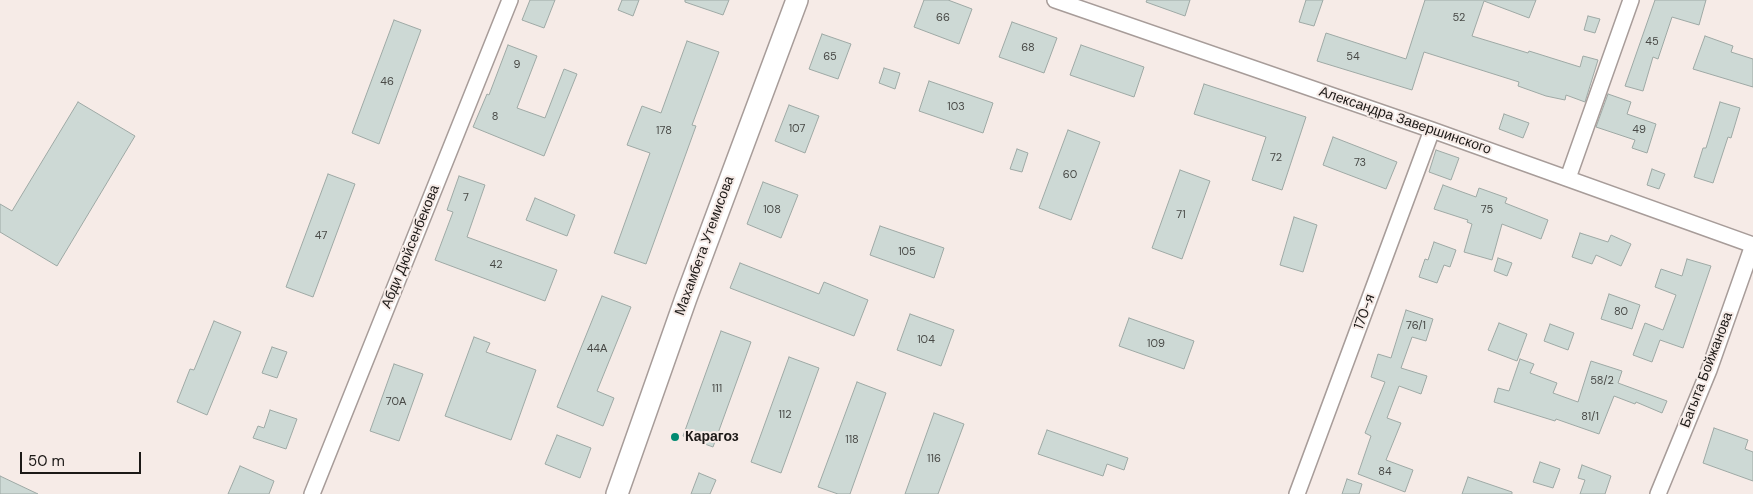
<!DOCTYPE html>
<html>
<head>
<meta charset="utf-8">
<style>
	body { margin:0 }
	#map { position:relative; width:1753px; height:494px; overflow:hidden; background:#f6ebe7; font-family:"DM Sans",sans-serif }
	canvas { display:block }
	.scale { position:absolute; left:20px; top:452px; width:121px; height:22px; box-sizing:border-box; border:2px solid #1c1917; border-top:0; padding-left:6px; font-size:15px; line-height:18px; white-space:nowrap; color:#1c1917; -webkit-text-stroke:4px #f6ebe7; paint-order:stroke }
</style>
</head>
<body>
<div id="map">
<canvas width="1753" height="494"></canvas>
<div class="scale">50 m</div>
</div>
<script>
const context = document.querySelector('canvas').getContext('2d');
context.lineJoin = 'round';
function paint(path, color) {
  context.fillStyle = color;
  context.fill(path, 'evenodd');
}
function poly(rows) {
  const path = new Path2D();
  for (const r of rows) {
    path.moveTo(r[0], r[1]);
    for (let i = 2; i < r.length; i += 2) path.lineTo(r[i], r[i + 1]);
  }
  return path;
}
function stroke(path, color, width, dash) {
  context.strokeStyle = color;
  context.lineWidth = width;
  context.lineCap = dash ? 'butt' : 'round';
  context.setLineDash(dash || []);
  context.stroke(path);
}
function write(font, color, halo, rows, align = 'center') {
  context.font = font + ' "DM Sans",sans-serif';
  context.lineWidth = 4;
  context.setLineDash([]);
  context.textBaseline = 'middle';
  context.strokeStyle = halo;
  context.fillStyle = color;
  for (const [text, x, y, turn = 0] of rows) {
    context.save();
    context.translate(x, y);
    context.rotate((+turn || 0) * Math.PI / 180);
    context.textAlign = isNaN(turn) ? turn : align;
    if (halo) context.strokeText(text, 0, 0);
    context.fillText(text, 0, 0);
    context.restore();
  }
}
const building = poly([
	[530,0,555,0,544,28,522,20,530,0],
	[622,0,639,0,633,16,618,10,622,0],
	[685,0,729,0,723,15,685,2,685,0],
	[924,0,948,0,972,9,959,44,914,27,924,0],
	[1147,0,1190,0,1185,16,1146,2,1147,0],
	[1306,0,1323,0,1314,26,1299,22,1306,0],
	[1425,0,1536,0,1529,18,1484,1,1472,36,1528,53,1529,51,1580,67,1583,56,1598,60,1585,102,1566,95,1565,100,1546,96,1518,86,1519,82,1424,52,1412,90,1317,61,1326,33,1406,59,1425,0],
	[1655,0,1706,0,1699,25,1672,17,1658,59,1653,57,1643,91,1625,86,1655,0],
	[1588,16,1600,19,1595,33,1584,30,1588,16],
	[394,20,421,30,379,144,352,133,394,20],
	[1012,22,1057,38,1044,73,999,57,1012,22],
	[822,34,851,44,838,79,809,69,822,34],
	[1705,36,1733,46,1731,52,1753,59,1753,87,1693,69,1705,36],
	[687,41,719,52,692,125,696,126,646,264,614,253,650,153,627,145,642,106,661,113,687,41],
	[508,45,537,56,517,108,545,118,564,69,577,74,544,156,473,127,487,94,489,95,508,45],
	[1081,45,1144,67,1134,97,1070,75,1081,45],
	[884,68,900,73,895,89,879,83,884,68],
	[929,81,993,103,983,133,919,111,929,81],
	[1204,84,1306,117,1282,190,1252,180,1266,137,1194,114,1204,84],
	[1608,94,1631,102,1627,114,1656,124,1647,153,1632,148,1635,140,1596,127,1608,94],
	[78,102,135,136,57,266,0,232,0,204,12,211,78,102],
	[1720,102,1740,108,1731,138,1728,137,1713,183,1694,177,1703,148,1706,148,1720,102],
	[789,105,819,116,805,153,775,141,789,105],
	[1504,114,1529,123,1523,138,1499,129,1504,114],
	[1068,130,1100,142,1071,220,1039,208,1068,130],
	[1333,137,1397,162,1386,189,1323,165,1333,137],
	[1017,149,1028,153,1022,172,1010,169,1017,149],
	[1436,150,1459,158,1451,180,1429,172,1436,150],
	[1652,169,1665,174,1659,189,1647,185,1652,169],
	[1180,170,1210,181,1182,259,1152,248,1180,170],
	[328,174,355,184,313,297,286,287,328,174],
	[459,176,485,185,467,237,557,270,545,301,435,260,453,212,447,210,459,176],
	[763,182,798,195,781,238,747,224,763,182],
	[1443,185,1476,197,1479,188,1507,198,1505,203,1548,220,1541,239,1502,224,1492,260,1464,252,1472,224,1467,222,1468,220,1434,209,1443,185],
	[535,198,575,215,567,236,526,220,535,198],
	[1294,217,1317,225,1303,272,1280,265,1294,217],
	[880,226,944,248,934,278,870,255,880,226],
	[1580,233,1608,242,1611,235,1631,244,1621,266,1596,255,1592,264,1572,257,1580,233],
	[1434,242,1456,250,1450,267,1444,265,1437,283,1419,277,1425,259,1428,260,1434,242],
	[1498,258,1512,263,1507,276,1494,271,1498,258],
	[1687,259,1711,266,1683,348,1660,340,1652,362,1633,355,1645,323,1663,330,1676,295,1655,287,1661,269,1682,276,1687,259],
	[740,263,819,294,824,282,868,300,854,336,730,288,740,263],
	[1609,294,1640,305,1632,329,1601,319,1609,294],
	[602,296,631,307,597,391,614,398,603,426,557,407,602,296],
	[1406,310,1433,319,1426,341,1412,337,1401,368,1427,376,1421,394,1399,386,1387,418,1401,423,1386,460,1413,470,1405,492,1358,474,1371,436,1365,433,1385,382,1371,377,1378,354,1391,358,1406,310],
	[910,314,954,330,941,366,897,350,910,314],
	[1129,318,1194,341,1184,369,1119,346,1129,318],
	[214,321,241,332,207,415,177,402,190,369,194,370,214,321],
	[1499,323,1527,334,1517,361,1488,350,1499,323],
	[1550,324,1574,333,1568,350,1544,341,1550,324],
	[721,331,751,342,713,447,683,436,721,331],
	[474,337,490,343,486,352,536,370,511,440,445,416,474,337],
	[272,347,287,352,277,378,262,373,272,347],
	[789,357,819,368,781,473,751,462,789,357],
	[1520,359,1534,364,1530,373,1557,383,1553,393,1578,402,1591,361,1622,371,1618,383,1667,401,1662,413,1636,402,1635,404,1614,396,1599,434,1556,419,1555,421,1494,402,1498,388,1509,391,1520,359],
	[394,364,423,374,399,441,370,431,394,364],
	[857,382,886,393,850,494,838,494,818,487,857,382],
	[270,410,297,419,286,449,253,438,258,426,264,428,270,410],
	[934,413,964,424,938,494,905,494,934,413],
	[1714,428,1748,440,1745,449,1753,452,1753,481,1703,463,1714,428],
	[1047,430,1128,458,1124,470,1107,464,1103,476,1038,454,1047,430],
	[557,435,591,448,580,478,545,464,557,435],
	[1540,462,1560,469,1553,488,1533,482,1540,462],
	[1582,465,1611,476,1605,494,1580,494,1585,480,1578,478,1582,465],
	[240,466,274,481,269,494,228,494,240,466],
	[699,473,716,480,710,494,691,494,699,473],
	[0,476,38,494,0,494,0,476],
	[1468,477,1512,492,1512,494,1462,494,1468,477],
	[1347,479,1362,484,1359,494,1342,494,1347,479]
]);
const street = poly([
	[1055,0,1432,130,1753,245],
	[1568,178,1631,0],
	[312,494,510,0],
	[1297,494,1432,130],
	[1658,494,1709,370,1753,245]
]);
const secondary = poly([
	[617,494,686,298,797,0]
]);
const markers = [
	[675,437,5,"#008a71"]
];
const numberNames = [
	["66",943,18],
	["52",1459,18],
	["45",1652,42],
	["68",1028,48],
	["65",830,57],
	["54",1353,57],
	["9",517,65],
	["46",387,82],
	["103",956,107],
	["8",495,117],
	["107",797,129],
	["49",1639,130],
	["178",664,131],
	["72",1276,158],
	["73",1360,163],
	["60",1070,175],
	["7",466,198],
	["108",772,210],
	["75",1487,210],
	["71",1181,215],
	["47",321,236],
	["105",907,252],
	["42",496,265],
	["80",1621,312],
	["76/1",1416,326],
	["104",926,340],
	["109",1156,344],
	["44А",597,349],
	["58/2",1602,381],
	["111",717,389],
	["70А",396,402],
	["112",785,415],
	["81/1",1590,417],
	["118",852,440],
	["116",934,459],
	["84",1385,472]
];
const streetNames = [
	["Александра Завершинского",1405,121,19],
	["Махамбета Утемисова",705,246,-70],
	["Абди Дюйсенбекова",411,247,-68],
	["170-я",1365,312,-70],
	["Багыта Бойжанова",1707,370,-69]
];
const poiNames = [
	["Карагоз",685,437]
];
paint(building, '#cdd9d5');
stroke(building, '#9ea9a5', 1);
stroke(street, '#a79c99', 18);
stroke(secondary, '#a79c99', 24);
stroke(street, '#fff', 15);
stroke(secondary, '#fff', 21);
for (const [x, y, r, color] of markers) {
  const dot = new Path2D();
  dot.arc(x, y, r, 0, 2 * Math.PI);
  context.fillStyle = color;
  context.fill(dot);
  stroke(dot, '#f6ebe7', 2);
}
write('11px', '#484946', null, numberNames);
write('14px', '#1c1917', '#f6ebe7', streetNames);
write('bold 14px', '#1c1917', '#f6ebe7', poiNames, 'left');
</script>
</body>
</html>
